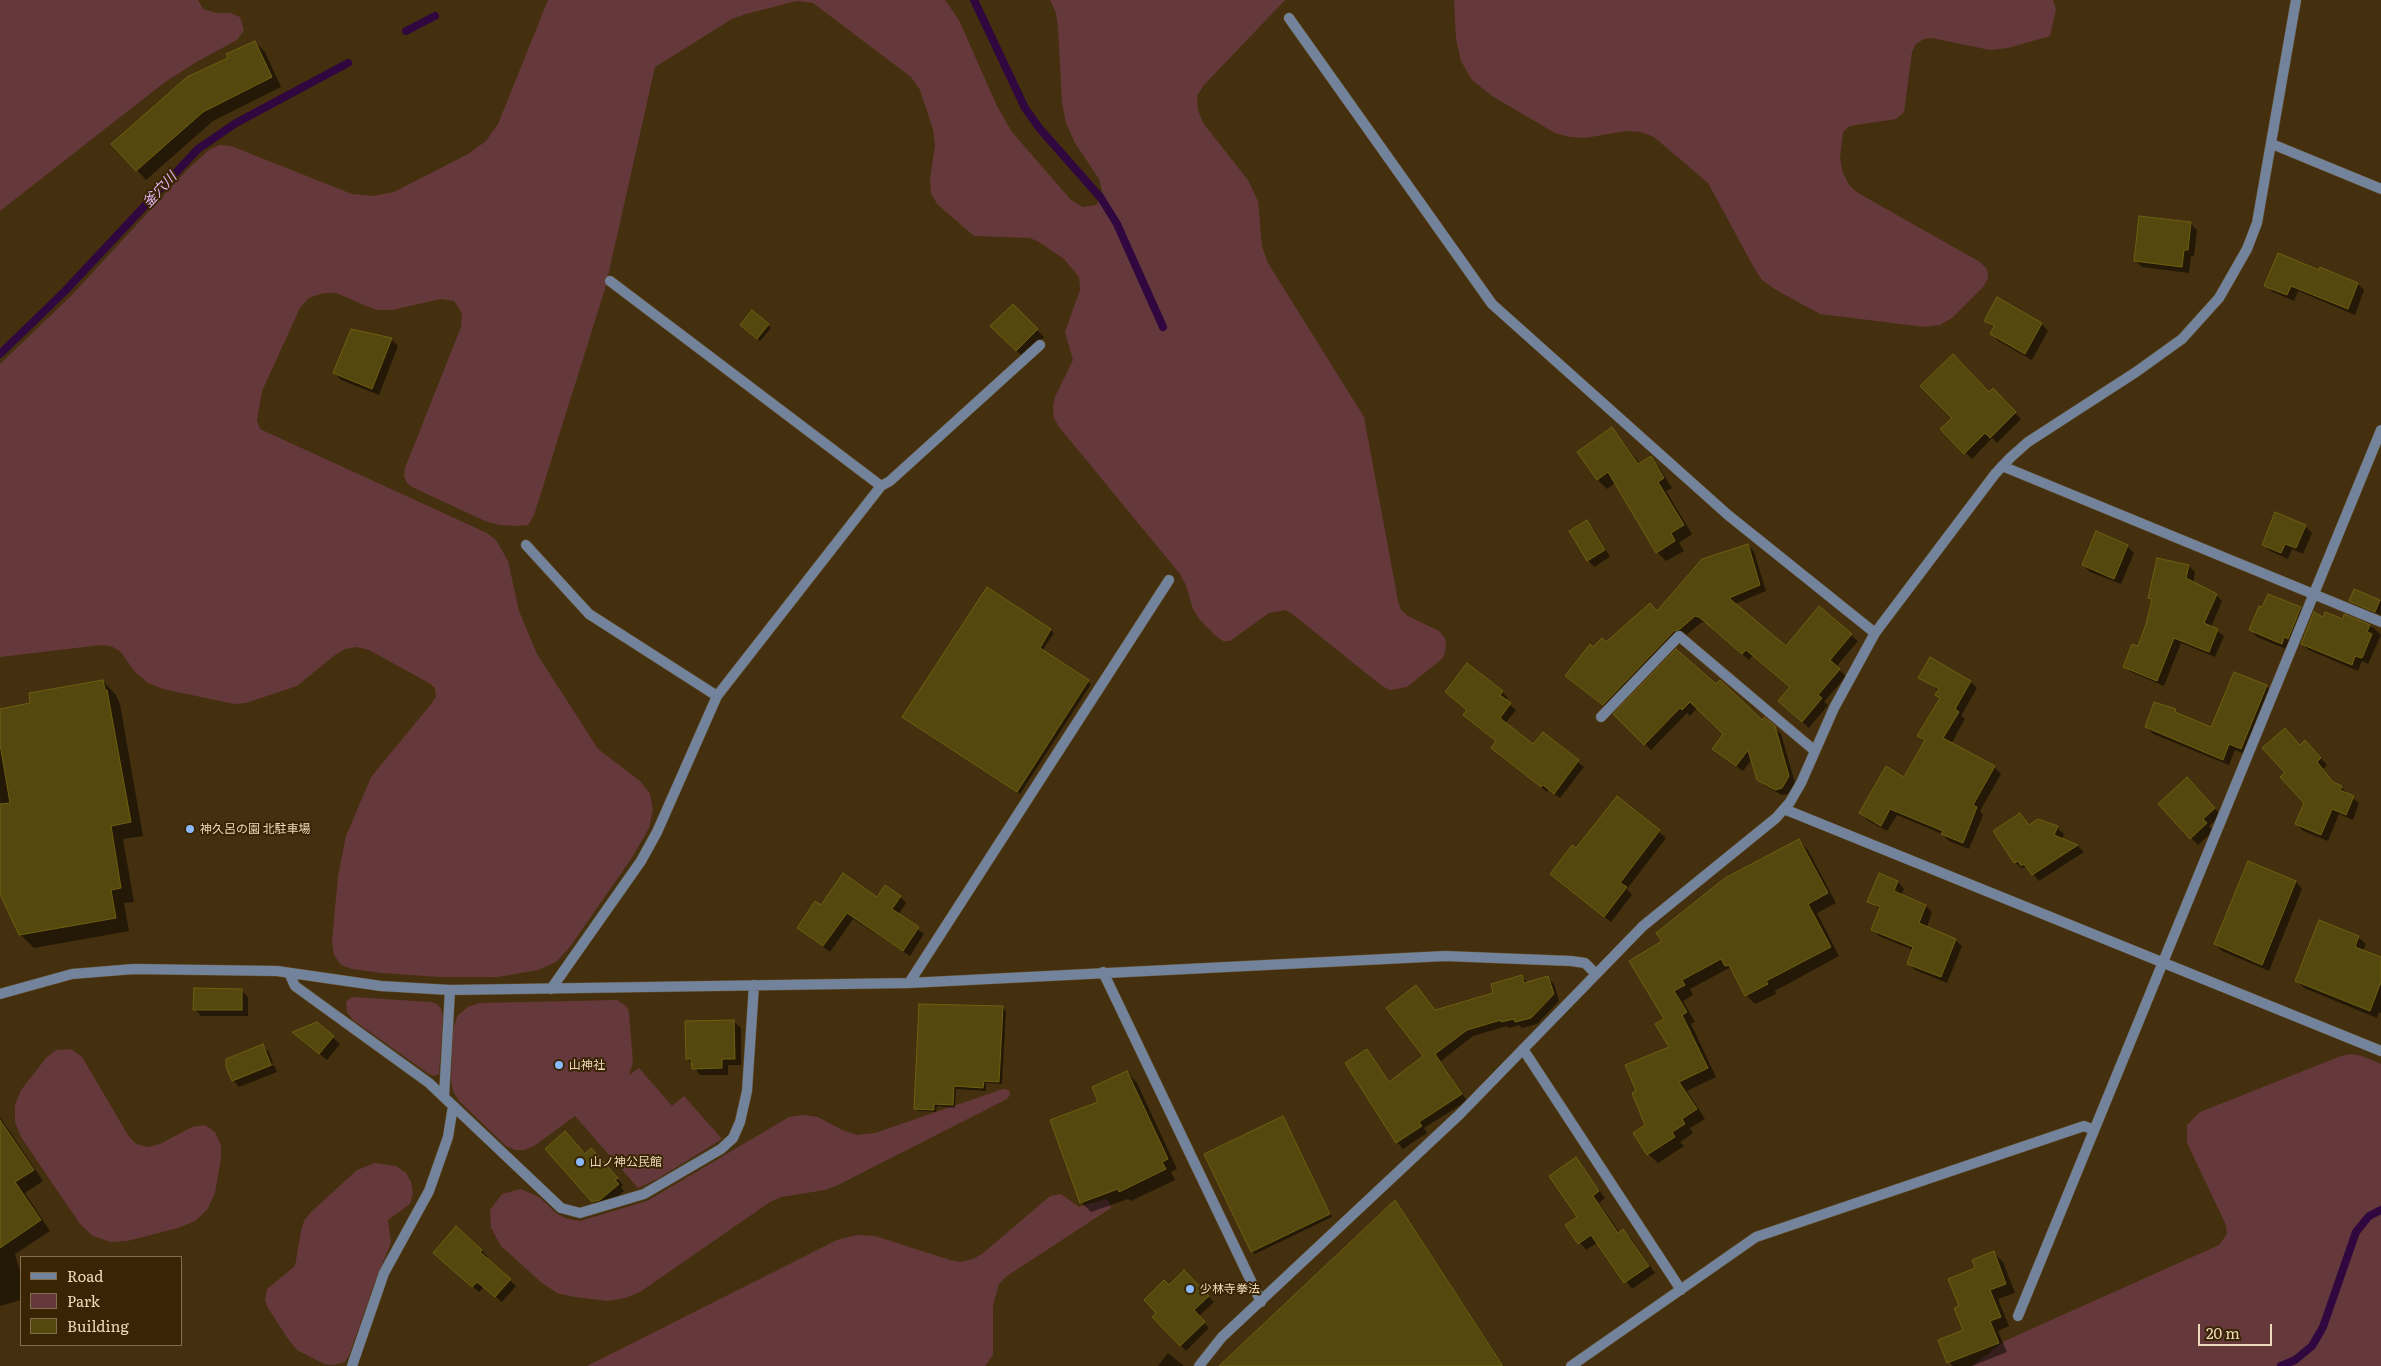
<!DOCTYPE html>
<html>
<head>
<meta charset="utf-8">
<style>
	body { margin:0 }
	#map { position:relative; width:2381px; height:1366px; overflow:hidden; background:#44300e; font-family:Literata,serif }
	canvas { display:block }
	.legend { position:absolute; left:20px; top:1256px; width:162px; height:90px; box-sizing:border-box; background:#392503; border:1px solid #826d4d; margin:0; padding:6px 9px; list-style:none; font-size:15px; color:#efd9bb }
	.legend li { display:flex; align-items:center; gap:10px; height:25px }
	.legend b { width:25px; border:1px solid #826d4d }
	.scale { position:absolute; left:2198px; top:1324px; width:74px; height:22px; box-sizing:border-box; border:2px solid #efd9bb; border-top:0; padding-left:6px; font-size:15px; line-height:18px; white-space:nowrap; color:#efd9bb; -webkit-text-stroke:4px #392503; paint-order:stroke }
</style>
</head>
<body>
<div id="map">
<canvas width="2381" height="1366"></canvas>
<ul class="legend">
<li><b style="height:6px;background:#72839b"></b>Road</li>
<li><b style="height:14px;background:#65393b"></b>Park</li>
<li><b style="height:14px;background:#54480e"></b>Building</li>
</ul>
<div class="scale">20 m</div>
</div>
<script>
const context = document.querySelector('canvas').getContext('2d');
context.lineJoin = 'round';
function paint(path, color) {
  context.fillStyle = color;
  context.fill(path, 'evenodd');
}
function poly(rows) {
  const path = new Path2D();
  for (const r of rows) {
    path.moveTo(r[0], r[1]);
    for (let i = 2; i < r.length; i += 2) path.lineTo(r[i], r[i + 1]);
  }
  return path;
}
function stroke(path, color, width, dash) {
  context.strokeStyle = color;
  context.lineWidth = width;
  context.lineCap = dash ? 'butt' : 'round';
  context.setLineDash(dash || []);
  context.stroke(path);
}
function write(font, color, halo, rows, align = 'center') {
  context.font = font + ' Literata,"Noto Sans JP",serif';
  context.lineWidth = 4;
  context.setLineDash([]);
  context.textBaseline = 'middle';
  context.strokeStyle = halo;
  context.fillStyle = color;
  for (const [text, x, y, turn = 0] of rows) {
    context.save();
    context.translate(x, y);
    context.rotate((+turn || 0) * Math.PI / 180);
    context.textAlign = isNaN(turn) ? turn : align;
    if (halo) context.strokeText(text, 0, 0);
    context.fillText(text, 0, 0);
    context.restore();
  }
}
const green = poly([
	[0,0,198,0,203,9,217,13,230,13,240,17,244,30,237,40,198,61,165,82,0,211],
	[548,0,945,0,959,20,997,106,1012,132,1071,200,1083,207,1096,205,1103,194,1099,179,1075,143,1066,123,1062,102,1058,28,1056,13,1050,0,1285,0,1204,85,1197,96,1198,110,1203,123,1248,180,1258,201,1262,247,1268,263,1364,417,1398,601,1401,610,1408,616,1439,631,1445,638,1446,647,1443,658,1407,687,1390,690,1382,686,1291,613,1285,610,1269,613,1230,641,1223,641,1217,637,1200,620,1193,609,1186,585,1180,574,1059,427,1054,418,1053,406,1055,397,1073,360,1065,332,1080,290,1079,277,1064,259,1039,242,1030,238,974,236,937,204,931,193,930,180,935,145,933,129,920,90,911,77,813,3,797,1,746,14,732,19,655,67,605,289,534,515,528,525,516,526,499,525,485,521,412,487,407,483,404,476,405,468,461,327,462,313,454,301,441,299,392,310,376,310,336,293,323,293,309,298,300,308,262,391,257,420,260,429,487,533,496,540,508,561,519,611,537,654,598,749,640,781,650,794,653,810,649,828,633,856,570,947,556,962,538,970,498,977,440,977,382,973,352,969,341,965,334,955,332,941,338,876,346,836,371,777,432,703,436,696,435,688,429,683,369,650,357,647,345,649,335,655,297,686,246,703,234,704,163,689,148,683,135,672,120,651,111,646,101,645,0,657,0,364,71,296,186,171,210,149,220,145,231,146,352,194,373,196,394,192,468,154,486,141,498,124],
	[1454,0,2053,0,2056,9,2050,36,2008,48,1990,50,1932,38,1924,39,1916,44,1912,52,1904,112,1896,119,1850,126,1843,132,1840,158,1843,173,1849,185,1858,193,1980,262,1987,269,1988,278,1983,287,1952,318,1940,325,1925,327,1820,314,1776,290,1762,280,1753,266,1708,183,1654,137,1641,132,1626,131,1585,138,1570,137,1555,133,1492,96,1472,80,1461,61,1456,39],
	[352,997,431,1002,437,1004,441,1009,443,1017,439,1074,434,1076,429,1074,353,1020,347,1012,346,1002],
	[617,1000,627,1007,629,1013,633,1062,629,1075,639,1068,672,1106,684,1096,722,1139,659,1178,638,1188,575,1116,534,1146,524,1150,515,1150,506,1146,459,1101,453,1091,451,1080,453,1028,458,1015,468,1007,480,1003],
	[71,1049,82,1057,128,1135,136,1144,148,1147,160,1144,192,1127,205,1125,215,1132,221,1145,221,1158,215,1193,207,1210,195,1221,178,1228,127,1241,111,1242,93,1236,80,1224,21,1137,15,1122,15,1105,21,1090,46,1058,56,1050],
	[2352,1054,2362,1056,2381,1064,2381,1366,1972,1366,2005,1341,2020,1334,2219,1245,2227,1234,2226,1225,2187,1143,2187,1125,2200,1112,2341,1056],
	[1003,1089,1009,1090,1010,1095,1007,1099,838,1185,825,1190,781,1197,770,1202,640,1292,625,1298,608,1301,575,1297,557,1293,542,1283,501,1246,491,1228,490,1210,502,1194,521,1189,539,1197,557,1214,568,1219,580,1221,647,1201,789,1117,803,1115,818,1117,842,1130,857,1135,875,1133],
	[375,1163,396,1166,406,1173,411,1182,413,1193,410,1204,388,1220,391,1243,374,1284,350,1353,345,1362,334,1365,324,1364,297,1350,288,1339,268,1308,265,1300,267,1289,295,1266,301,1231,304,1221,310,1213,357,1170],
	[1061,1194,1079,1207,1106,1199,1110,1203,1111,1208,1007,1276,999,1284,993,1305,993,1355,985,1366,587,1366,837,1240,857,1235,875,1236,950,1260,960,1262,973,1259,982,1254,1050,1196]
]);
const shadow = poly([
	[255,42,265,52,281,87,213,121,146,180,137,170,230,58],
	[2190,223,2197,230,2194,256,2191,256,2189,273,2142,267,2136,261],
	[2320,272,2358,284,2364,290,2355,315,2298,291,2294,301,2273,292,2266,285],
	[1997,299,2042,324,2048,331,2032,360,1998,341,1992,334,1995,329,1985,321],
	[1013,305,1044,337,1023,357,992,326],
	[768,325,771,328,760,341,744,328],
	[391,339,398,346,379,395,341,380,335,373],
	[1993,390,2021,419,1997,443,1992,438,1972,459,1942,429],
	[1612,428,1640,464,1650,458,1659,467,1672,488,1666,491,1692,534,1679,543,1684,551,1666,561,1657,552,1616,482,1607,489,1598,480],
	[1587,521,1593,528,1610,557,1594,567,1588,560],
	[2305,526,2312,533,2303,554,2292,549,2288,559,2270,551,2263,544],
	[1748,545,1754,552,1766,591,1735,604,1786,648,1819,608,1858,641,1836,667,1846,676,1824,702,1828,705,1809,728,1786,708,1791,687,1753,655,1749,660,1707,623,1702,622,1686,635,1681,637,1610,710,1566,676,1594,648,1606,644,1657,613],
	[2127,546,2134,553,2121,584,2090,572,2083,565],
	[2189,566,2195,572,2193,583,2216,595,2222,601,2211,627,2224,636,2215,657,2181,643,2164,686,2131,672,2125,666,2138,648,2148,625,2153,601,2150,598],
	[987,588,1051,630,1054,633,1042,651,1091,684,1020,794,907,720],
	[2355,590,2381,601,2381,615,2354,604,2351,601],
	[2300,608,2307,615,2288,650,2257,637,2251,630],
	[2345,616,2374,628,2381,635,2368,664,2362,661,2358,671,2309,650,2302,644,2324,618,2343,620],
	[1931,659,1971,682,1977,688,1961,716,1965,719,1951,744,1994,767,2001,774,1980,811,1983,815,1969,849,1949,841,1942,834,1897,815,1887,831,1867,820,1861,813,1904,778,1925,742,1919,736,1941,699,1937,695,1939,691,1920,678],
	[103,681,116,695,120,704,143,836,123,839,134,902,124,903,129,931,34,948,20,934,0,890,0,710,32,704],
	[1717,685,1762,722,1774,727,1781,734,1795,783,1788,794,1782,795,1765,786,1758,779,1752,759,1743,771,1720,755,1714,749,1725,735,1697,708,1690,716,1687,713,1651,750,1615,714],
	[2266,686,2273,693,2247,755,2235,750,2229,765,2153,734,2147,727,2175,710,2180,715,2212,728],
	[1446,692,1502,692,1508,698,1505,701,1516,710,1505,724,1534,745,1543,734,1584,767,1560,798,1549,790,1547,792,1498,753,1497,741,1468,711],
	[2300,746,2312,748,2327,765,2322,770,2334,784,2341,787,2347,794,2359,803,2353,820,2339,814,2328,841,2303,831,2297,824,2305,803,2286,773],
	[2193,786,2221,815,2209,826,2213,831,2198,845,2159,804],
	[1617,797,1666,838,1627,889,1632,895,1611,922,1551,874,1577,850],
	[2020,815,2030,826,2057,828,2064,834,2062,839,2078,846,2084,852,2039,881,2030,870,2024,867,2022,869,2015,862],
	[1799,841,1808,850,1836,903,1817,913,1839,956,1775,991,1776,994,1755,1004,1746,995,1735,974,1729,968,1690,989,1693,995,1683,1001,1695,1022,1691,1024,1716,1077,1687,1091,1705,1119,1690,1128,1693,1133,1680,1142,1684,1146,1658,1163,1648,1154,1647,1126,1638,1092,1671,1048,1666,1020,1664,941],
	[2249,863,2296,882,2302,889,2269,971,2222,951,2215,944],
	[1880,875,1898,882,1904,889,1901,896,1926,906,1932,912,1927,927,1955,940,1962,946,1947,983,1915,970,1908,963,1913,950,1879,936,1873,930,1880,910,1869,901],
	[900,896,906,903,898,915,924,934,910,956,853,919,830,952,798,928,821,907],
	[2358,937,2366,944,2363,951,2381,959,2381,1013,2379,1012,2377,1018,2304,988,2297,981],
	[1522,977,1528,983,1548,978,1554,984,1559,1001,1537,1024,1522,1028,1519,1025,1509,1028,1507,1026,1473,1036,1441,1061,1467,1101,1424,1128,1427,1133,1403,1149,1397,1142,1367,1050,1390,1083,1424,1056,1422,993,1436,1011,1495,994],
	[241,990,248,997,248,1016,201,1016,195,1009],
	[921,1005,1003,1008,1006,1011,1002,1084,986,1083,986,1091,956,1089,955,1108,937,1106,936,1112,918,1111,915,1108],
	[734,1022,741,1028,741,1065,728,1065,728,1075,700,1075,687,1058],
	[317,1023,340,1044,327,1060,301,1039],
	[262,1046,269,1052,273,1063,234,1078,234,1081,274,1065,277,1072,239,1087,233,1080],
	[1127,1072,1137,1083,1177,1169,1171,1172,1175,1180,1131,1201,1128,1199,1091,1212,1081,1202,1100,1102],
	[0,1117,43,1181,25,1193,50,1231,15,1254,21,1274,21,1300,0,1306],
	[1283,1118,1332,1217,1255,1254,1252,1251],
	[585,1155,598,1157,623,1185,621,1187,624,1191,607,1206,599,1208,592,1202],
	[1576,1159,1605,1198,1599,1203,1620,1233,1623,1231,1630,1237,1655,1273,1632,1289,1598,1242,1586,1250,1567,1226,1579,1217],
	[1398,1205,1504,1366,1235,1366],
	[481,1250,488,1257,486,1259,516,1286,502,1302,484,1287,479,1292,441,1259],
	[1994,1253,2003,1262,2015,1293,1998,1299,2009,1326,1998,1331,2007,1352,1972,1366,1952,1366,1940,1341,1965,1331,1960,1307,1977,1269],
	[1184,1272,1214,1302,1198,1317,1209,1328,1186,1351,1154,1317,1158,1313,1169,1287],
	[1168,1353,1184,1366,1158,1366]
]);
const stream = poly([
	[974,0,1025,108,1040,129,1101,198,1117,224,1163,327],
	[406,31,435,16],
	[0,354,65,291,198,149,236,123,348,63],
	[2281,1366,2295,1360,2312,1346,2323,1327,2356,1232,2369,1216,2381,1210]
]);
const building = poly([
	[255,41,272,77,203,112,136,171,111,144,187,77,228,58,226,54,255,41],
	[2139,216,2191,222,2188,250,2184,250,2182,267,2134,261,2139,216],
	[2278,253,2319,270,2320,267,2358,283,2348,309,2291,286,2287,295,2264,286,2278,253],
	[1997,297,2042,323,2025,354,1990,334,1994,326,1984,321,1997,297],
	[1013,304,1038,329,1016,351,990,326,1013,304],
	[752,310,769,324,757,339,740,325,752,310],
	[351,329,392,338,372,389,333,373,351,329],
	[1953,354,1989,392,1993,388,2016,412,1990,438,1985,433,1964,454,1940,429,1952,418,1920,386,1953,354],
	[1612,427,1638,464,1651,456,1664,478,1658,482,1684,525,1671,533,1675,541,1656,553,1608,472,1597,480,1577,452,1612,427],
	[2275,512,2306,525,2296,548,2285,544,2281,553,2262,545,2275,512],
	[1587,520,1605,550,1587,561,1569,531,1587,520],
	[2096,531,2128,545,2114,579,2082,565,2096,531],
	[1748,544,1760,585,1729,598,1786,646,1819,606,1852,634,1830,660,1840,669,1818,695,1822,698,1802,722,1778,701,1790,687,1746,650,1742,654,1699,617,1695,616,1680,629,1674,631,1603,705,1565,676,1590,644,1593,647,1602,638,1606,642,1650,603,1657,611,1702,559,1748,544],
	[2157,558,2189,565,2186,578,2217,594,2204,623,2218,629,2209,652,2174,638,2157,681,2123,667,2132,644,2138,646,2146,624,2152,599,2148,598,2157,558],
	[987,587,1051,629,1040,648,1089,680,1017,792,902,717,987,587],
	[2354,589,2380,600,2375,612,2349,601,2354,589],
	[2268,594,2301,607,2288,639,2284,637,2282,644,2249,630,2259,606,2262,607,2268,594],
	[2314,612,2323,617,2325,612,2343,619,2344,614,2370,625,2367,632,2372,634,2362,658,2355,656,2352,665,2301,644,2314,612],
	[1676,649,1716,684,1720,680,1762,720,1764,717,1775,726,1789,776,1782,788,1775,790,1757,780,1748,750,1736,766,1712,749,1723,734,1690,702,1682,710,1680,708,1644,745,1613,714,1676,649],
	[1930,657,1971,681,1955,709,1959,712,1943,738,1995,766,1973,805,1977,807,1963,843,1941,834,1943,831,1890,809,1881,826,1859,813,1886,766,1904,777,1925,740,1917,736,1940,698,1935,695,1939,689,1918,678,1930,657],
	[1467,663,1503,691,1500,695,1511,703,1500,718,1533,744,1543,732,1579,760,1554,794,1543,785,1541,787,1491,748,1496,741,1463,715,1467,710,1445,692,1467,663],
	[2234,672,2267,685,2241,749,2229,744,2223,760,2145,727,2154,702,2176,709,2175,712,2211,727,2234,672],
	[103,680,105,690,107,690,131,822,111,826,121,888,111,890,116,918,19,935,0,894,0,804,10,803,0,744,0,709,30,703,29,693,103,680],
	[2285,728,2300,745,2305,740,2321,758,2317,762,2333,782,2342,786,2340,790,2354,796,2346,815,2332,809,2321,835,2295,824,2304,803,2280,777,2285,773,2262,748,2285,728],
	[2187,777,2215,808,2203,819,2207,823,2190,839,2158,804,2187,777],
	[1617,796,1660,830,1620,883,1627,887,1604,917,1550,874,1572,845,1576,848,1617,796],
	[2020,813,2029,825,2038,819,2058,826,2054,835,2078,845,2032,875,2024,864,2021,866,2018,861,2014,863,1993,831,2020,813],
	[1799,839,1828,893,1808,904,1831,947,1766,981,1768,984,1745,996,1729,965,1725,966,1721,959,1682,980,1685,985,1674,991,1687,1012,1682,1015,1708,1068,1679,1082,1697,1109,1682,1119,1685,1124,1672,1132,1675,1137,1647,1155,1633,1133,1645,1125,1632,1093,1636,1091,1625,1065,1669,1047,1655,1024,1664,1019,1629,961,1662,941,1656,933,1725,878,1799,839],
	[2248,861,2296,881,2262,965,2214,944,2248,861],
	[843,873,877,897,885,885,901,896,892,909,919,927,903,951,847,913,823,946,797,928,815,901,821,905,843,873],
	[1879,873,1898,881,1894,891,1926,905,1919,923,1956,939,1941,977,1907,964,1913,947,1871,930,1880,907,1867,902,1879,873],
	[2319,920,2359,936,2355,947,2381,957,2381,982,2370,1011,2295,981,2319,920],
	[1522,975,1524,983,1548,976,1554,994,1531,1018,1515,1022,1514,1019,1501,1022,1501,1020,1467,1030,1435,1054,1462,1094,1419,1122,1422,1126,1396,1143,1345,1063,1367,1049,1389,1082,1423,1056,1386,1008,1416,985,1435,1010,1493,993,1491,984,1522,975],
	[194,988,242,989,242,1010,193,1010,194,988],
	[919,1004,1003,1006,999,1082,984,1081,983,1088,954,1086,953,1105,934,1104,934,1110,914,1109,919,1004],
	[734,1020,735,1059,722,1059,722,1068,692,1069,691,1059,686,1059,685,1021,734,1020],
	[317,1022,334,1036,319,1054,292,1032,317,1022],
	[263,1044,271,1065,232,1081,226,1067,226,1059,263,1044],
	[1127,1071,1168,1159,1162,1162,1166,1169,1119,1192,1118,1189,1080,1203,1050,1120,1098,1102,1092,1087,1127,1071],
	[1283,1116,1330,1214,1251,1252,1204,1154,1283,1116],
	[0,1120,34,1170,15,1182,41,1220,0,1248,0,1120],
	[565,1131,585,1154,591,1148,618,1178,615,1180,619,1184,600,1200,592,1202,545,1149,565,1131],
	[1576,1157,1599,1191,1593,1196,1618,1233,1623,1229,1649,1266,1624,1283,1591,1235,1578,1244,1565,1225,1577,1217,1549,1176,1576,1157],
	[1395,1200,1503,1366,1219,1366,1360,1233,1395,1200],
	[456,1226,482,1250,480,1252,511,1279,495,1297,477,1282,472,1287,433,1253,456,1226],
	[1994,1251,2006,1284,1990,1290,2001,1317,1990,1321,1999,1343,1947,1363,1938,1340,1963,1330,1954,1308,1959,1306,1948,1279,1975,1268,1972,1260,1994,1251],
	[1184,1270,1209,1296,1194,1310,1205,1322,1180,1346,1152,1317,1156,1313,1144,1300,1164,1280,1169,1285,1184,1270]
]);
const street = poly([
	[1289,18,1492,304,1728,515,1875,633],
	[2272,144,2381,189],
	[610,281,881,486],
	[2002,466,2381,622],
	[526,545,589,614,717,696],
	[1601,717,1679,636,1815,751],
	[1784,809,2381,1051],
	[1103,972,1261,1302],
	[289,973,295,986,429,1083,561,1208,580,1213,644,1194,721,1149,733,1138,740,1122,747,1091,754,985],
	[909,983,1169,580],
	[551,989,641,861,657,832,717,696,881,486,890,481,1040,345],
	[0,994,72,974,134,969,277,971,381,986,450,990,909,983,1445,956,1571,961,1585,963,1596,974],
	[1523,1049,1681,1290],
	[444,1097,450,990],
	[2018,1316,2381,430],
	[352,1366,384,1273,429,1191,448,1137,453,1106],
	[1199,1366,1222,1337,1460,1114,1643,926,1776,818,1790,802,1801,783,1834,708,1875,633,1995,474,2011,457,2028,442,2136,372,2182,339,2219,298,2247,249,2257,223,2296,0],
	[1571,1366,1756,1237,2084,1126,2094,1130]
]);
const markers = [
	[190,829,5,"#8abafc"],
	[559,1065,5,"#8abafc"],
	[580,1162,5,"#8abafc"],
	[1190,1289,5,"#8abafc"]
];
const poiNames = [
	["神久呂の園 北駐車場",200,829],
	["山神社",569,1065],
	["山ノ神公民館",590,1162],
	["少林寺拳法",1200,1289]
];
const waterNames = [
	["釜穴川",160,190,-47]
];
paint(green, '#65393b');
paint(shadow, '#0007');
stroke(stream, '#31073f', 8);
paint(building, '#54480e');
stroke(building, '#6f5f11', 1);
stroke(street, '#634e2d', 11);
stroke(street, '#72839b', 10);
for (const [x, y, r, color] of markers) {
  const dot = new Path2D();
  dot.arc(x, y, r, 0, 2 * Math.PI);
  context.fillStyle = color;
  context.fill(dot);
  stroke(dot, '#392503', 2);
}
write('12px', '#efd9bb', '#392503', poiNames, 'left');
write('italic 14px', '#e5b4f7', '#392503', waterNames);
</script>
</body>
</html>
